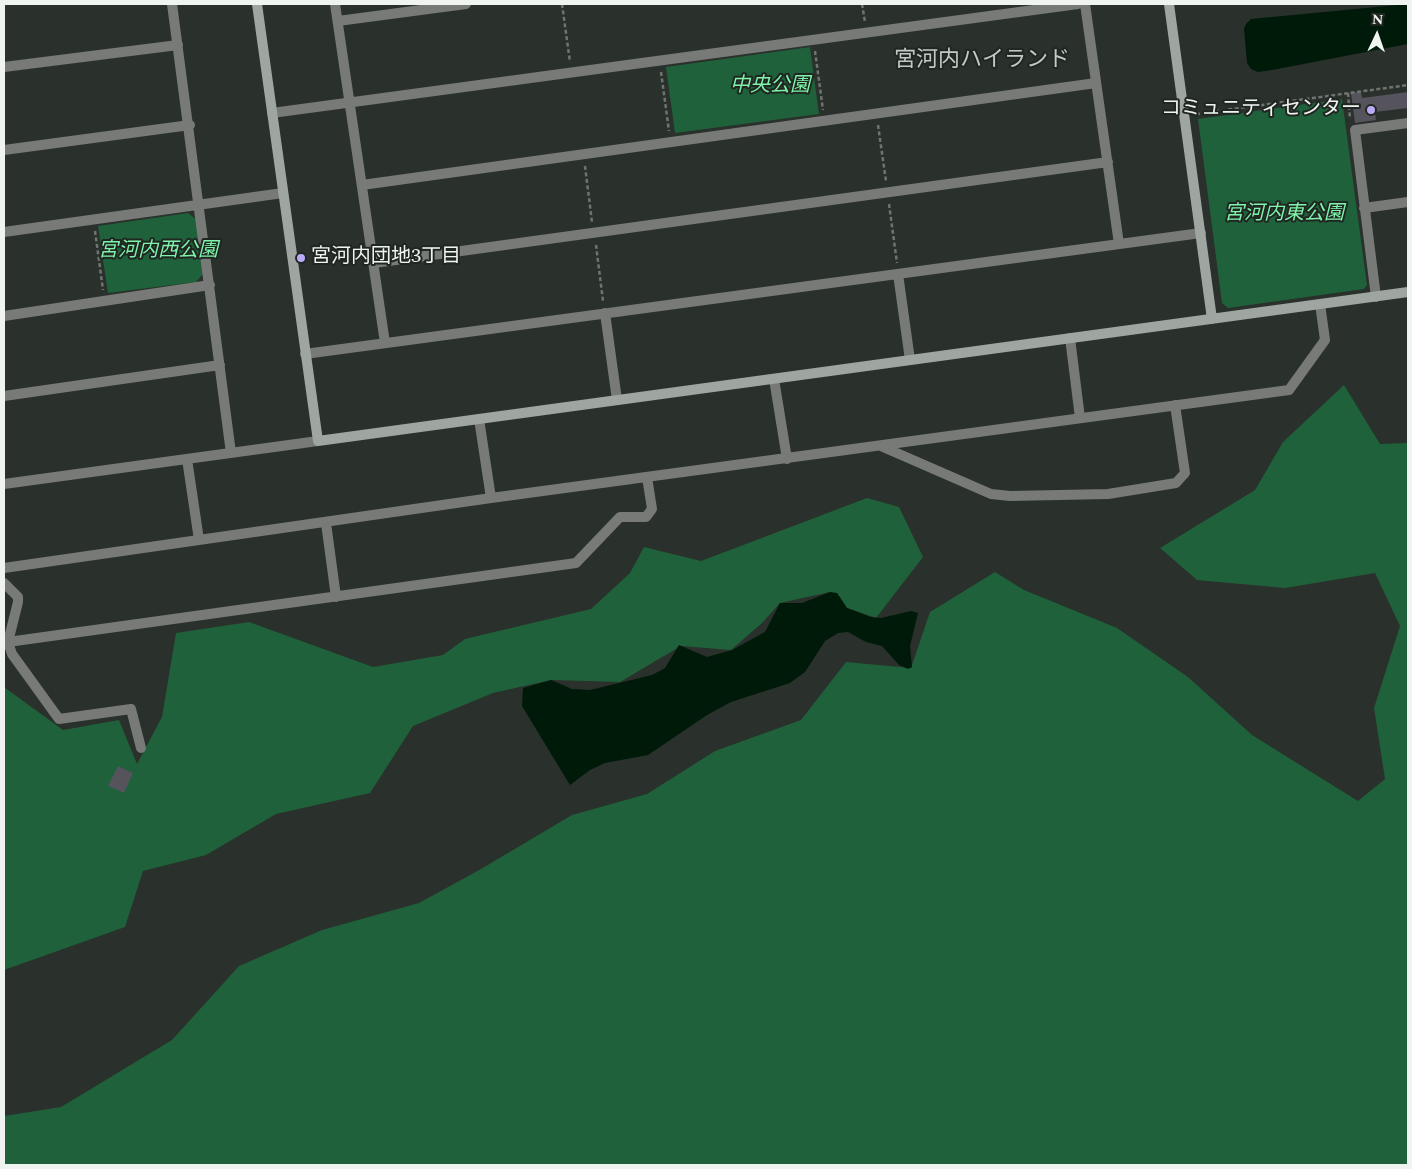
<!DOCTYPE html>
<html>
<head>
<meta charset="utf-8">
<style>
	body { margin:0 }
	#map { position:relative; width:1412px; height:1169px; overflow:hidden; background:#2a302b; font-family:Spectral,serif }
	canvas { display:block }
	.frame { position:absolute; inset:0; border:5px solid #eff4f1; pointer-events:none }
	.north { position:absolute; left:1352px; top:10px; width:50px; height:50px; -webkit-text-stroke:4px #202622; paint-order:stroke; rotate:3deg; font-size:14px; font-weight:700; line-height:20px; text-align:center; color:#eff4f1 }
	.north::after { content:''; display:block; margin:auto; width:18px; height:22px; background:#eff4f1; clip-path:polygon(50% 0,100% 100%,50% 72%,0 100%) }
</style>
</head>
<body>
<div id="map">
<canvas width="1412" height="1169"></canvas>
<div class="frame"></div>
<div class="north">N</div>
</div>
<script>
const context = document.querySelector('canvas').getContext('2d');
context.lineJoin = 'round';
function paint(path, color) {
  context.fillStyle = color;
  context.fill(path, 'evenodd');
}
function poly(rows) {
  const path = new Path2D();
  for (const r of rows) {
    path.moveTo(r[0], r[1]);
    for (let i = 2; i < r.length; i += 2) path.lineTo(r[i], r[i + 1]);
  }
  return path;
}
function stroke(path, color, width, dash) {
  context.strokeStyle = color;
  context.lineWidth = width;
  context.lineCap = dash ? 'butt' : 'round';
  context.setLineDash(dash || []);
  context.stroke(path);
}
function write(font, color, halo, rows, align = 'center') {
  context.font = font + ' Spectral,"Noto Sans JP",serif';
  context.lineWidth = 4;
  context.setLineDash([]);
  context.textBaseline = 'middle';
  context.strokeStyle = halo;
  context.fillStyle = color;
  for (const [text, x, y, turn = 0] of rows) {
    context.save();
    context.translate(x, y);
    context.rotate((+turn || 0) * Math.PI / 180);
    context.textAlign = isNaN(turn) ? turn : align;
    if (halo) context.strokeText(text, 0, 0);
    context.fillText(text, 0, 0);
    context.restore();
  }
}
const green = poly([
	[810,47,819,114,675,133,666,67],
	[1342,99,1367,285,1364,289,1228,308,1222,303,1198,119],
	[188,213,197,220,203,274,196,282,108,293,98,226],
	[1344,385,1380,444,1408,443,1408,1165,4,1165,4,1116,61,1107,172,1040,239,966,322,930,419,903,481,869,572,815,647,794,715,751,801,720,846,662,911,668,930,612,995,572,1024,590,1117,628,1188,677,1252,735,1358,801,1385,779,1374,708,1400,626,1375,573,1285,588,1197,580,1160,548,1255,490,1283,442],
	[867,498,899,507,923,557,876,618,847,608,839,596,830,592,780,603,762,623,731,650,681,646,620,682,551,680,493,693,413,726,370,793,276,814,206,855,143,871,125,927,4,970,4,687,63,730,119,720,137,764,162,717,176,633,249,622,373,667,443,655,465,639,591,609,630,573,644,547,701,561]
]);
const water = poly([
	[1408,4,1408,44,1272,70,1258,72,1251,69,1247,63,1244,29,1246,24,1251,19],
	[830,592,837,593,847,608,871,617,881,618,911,611,918,613,910,646,912,667,908,669,899,665,882,646,866,642,848,632,838,633,825,641,805,672,790,683,731,702,707,715,648,755,605,763,590,770,570,785,522,706,523,688,551,680,572,689,590,690,652,675,665,668,679,645,707,657,732,650,765,632,780,603,802,603]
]);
const building = poly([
	[1361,92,1362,98,1408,92,1408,108,1375,112,1376,120,1355,123,1351,93],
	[118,766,133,773,124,793,108,786]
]);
const path = poly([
	[562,4,570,62],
	[862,4,865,22],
	[815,51,823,110],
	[661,72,669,131],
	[1348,93,1350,119],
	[1196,114,1408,85],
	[878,125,886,181],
	[585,166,592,222],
	[889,204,897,263],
	[95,231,103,290],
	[596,245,603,301]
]);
const street = poly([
	[172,4,231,453],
	[335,4,385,343],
	[1085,4,1119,244],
	[338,21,466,4],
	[4,67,178,45],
	[272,113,1078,4],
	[4,150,190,125],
	[362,185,1096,83],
	[1364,208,1408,202],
	[4,232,283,193],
	[374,263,1108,162],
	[898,274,910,360],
	[1376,297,1355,130,1408,123],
	[605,313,617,400],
	[4,316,210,285],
	[1070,338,1080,418],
	[305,354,1201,233],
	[774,379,787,459],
	[4,396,220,365],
	[479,419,491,498],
	[883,447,991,494,1010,496,1108,494,1176,483,1185,473,1175,405],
	[187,459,199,540],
	[4,484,318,441],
	[326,523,336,597],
	[4,568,491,498,1289,390,1325,340,1320,304],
	[4,583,18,597,18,602,8,642,12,654,59,719,131,709,141,748],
	[8,642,576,563,620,517,646,517,652,509,647,477]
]);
const secondary = poly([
	[257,4,318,441,1408,292],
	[1169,4,1212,319]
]);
const markers = [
	[1371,110,5,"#bbaaf6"],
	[301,258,5,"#bbaaf6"]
];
const parkNames = [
	["中央公園",770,87],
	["宮河内東公園",1284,215],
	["宮河内西公園",158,252]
];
const poiNames = [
	["コミュニティセンター",1361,110],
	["宮河内団地3丁目",311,258,"left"]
];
const quarterNames = [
	["宮河内ハイランド",982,62]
];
paint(green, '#1f613a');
paint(water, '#001a0a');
paint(building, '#55535b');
stroke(path, '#6e7470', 2.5, [4, 2.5]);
stroke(street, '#777a77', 10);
stroke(secondary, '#9fa5a1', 10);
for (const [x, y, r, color] of markers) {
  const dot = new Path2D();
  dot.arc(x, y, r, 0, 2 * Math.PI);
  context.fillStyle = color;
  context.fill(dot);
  stroke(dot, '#202622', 2);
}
write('italic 20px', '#7ff3a9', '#202622', parkNames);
write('20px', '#eff4f1', '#202622', poiNames, 'right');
write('22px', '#c1cac3', '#202622', quarterNames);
</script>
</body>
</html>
